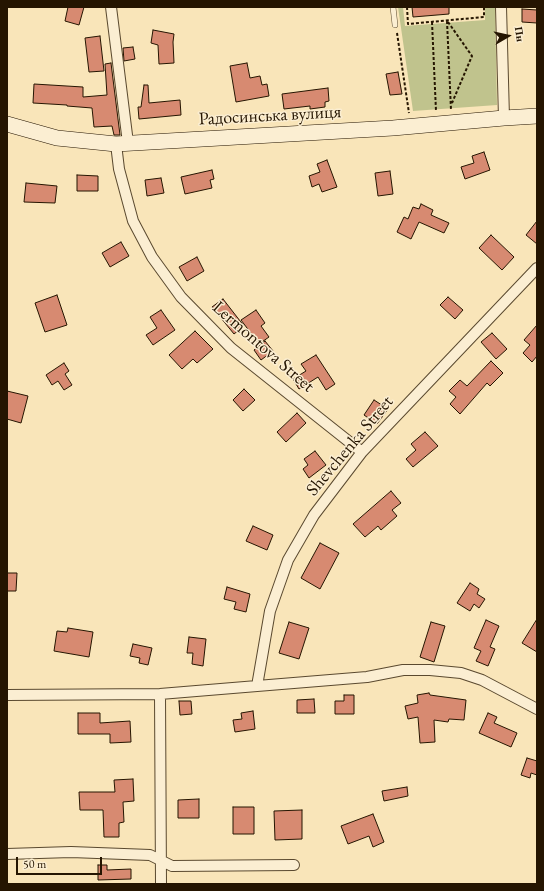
<!DOCTYPE html>
<html>
<head>
<meta charset="utf-8">
<style>
	body { margin:0 }
	#map { position:relative; width:544px; height:891px; overflow:hidden; background:#f9e5b9; font-family:"EB Garamond",serif }
	canvas { display:block }
	.frame { position:absolute; inset:0; border:8px solid #251501; pointer-events:none }
	.north { position:absolute; left:488px; top:16px; width:40px; height:40px; -webkit-text-stroke:3px #fbeed2; paint-order:stroke; rotate:81deg; font-size:11px; font-weight:700; line-height:16px; text-align:center; color:#251501 }
	.north::after { content:''; display:block; margin:auto; width:14px; height:18px; background:#251501; clip-path:polygon(50% 0,100% 100%,50% 72%,0 100%) }
	.scale { position:absolute; left:16px; top:857px; width:86px; height:18px; box-sizing:border-box; border:2px solid #251501; border-top:0; padding-left:5px; font-size:12px; line-height:14px; white-space:nowrap; color:#251501; -webkit-text-stroke:3px #fbeed2; paint-order:stroke }
</style>
</head>
<body>
<div id="map">
<canvas width="544" height="891"></canvas>
<div class="frame"></div>
<div class="north">Пн</div>
<div class="scale">50 m</div>
</div>
<script>
const context = document.querySelector('canvas').getContext('2d');
context.lineJoin = 'round';
function paint(path, color) {
  context.fillStyle = color;
  context.fill(path, 'evenodd');
}
function poly(rows) {
  const path = new Path2D();
  for (const r of rows) {
    path.moveTo(r[0], r[1]);
    for (let i = 2; i < r.length; i += 2) path.lineTo(r[i], r[i + 1]);
  }
  return path;
}
function stroke(path, color, width, dash) {
  context.strokeStyle = color;
  context.lineWidth = width;
  context.lineCap = dash ? 'butt' : 'round';
  context.setLineDash(dash || []);
  context.stroke(path);
}
function write(font, color, halo, rows, align = 'center') {
  context.font = font + ' "EB Garamond",serif';
  context.lineWidth = 3;
  context.setLineDash([]);
  context.textBaseline = 'middle';
  context.strokeStyle = halo;
  context.fillStyle = color;
  for (const [text, x, y, turn = 0] of rows) {
    context.save();
    context.translate(x, y);
    context.rotate((+turn || 0) * Math.PI / 180);
    context.textAlign = isNaN(turn) ? turn : align;
    if (halo) context.strokeText(text, 0, 0);
    context.fillText(text, 0, 0);
    context.restore();
  }
}
const green = poly([
	[398,7,403,7,405,26,485,20,485,7,495,7,497,105,413,111]
]);
const building = poly([
	[68,7,84,7,79,25,65,21,68,7],
	[412,7,449,7,449,14,413,17,412,7],
	[522,9,537,10,537,23,522,22,522,9],
	[153,30,174,34,173,42,174,63,159,64,158,45,151,43,153,30],
	[100,36,104,71,89,72,85,38,100,36],
	[133,47,135,59,124,61,123,48,133,47],
	[111,63,120,135,114,135,112,126,94,127,92,108,67,106,67,105,33,103,34,84,83,87,83,97,107,95,105,64,111,63],
	[247,63,250,78,260,76,262,85,267,84,269,96,236,102,230,66,247,63],
	[398,72,402,94,390,95,386,74,398,72],
	[144,85,148,85,149,103,180,100,181,115,139,119,138,107,141,107,144,85],
	[328,88,329,101,325,102,325,107,310,109,310,106,284,109,282,94,328,88],
	[484,152,490,170,465,179,461,167,474,163,472,156,484,152],
	[327,160,337,187,322,192,319,184,312,187,309,176,320,172,317,164,327,160],
	[212,170,214,179,210,180,212,188,185,194,181,177,212,170],
	[390,171,393,194,378,196,375,173,390,171],
	[77,175,98,176,98,191,77,191,77,175],
	[161,178,164,193,147,196,145,180,161,178],
	[26,183,57,186,55,203,24,202,26,183],
	[421,204,433,210,431,215,449,223,444,233,419,222,411,239,397,232,404,217,408,219,413,207,419,209,421,204],
	[537,221,537,244,526,235,537,221],
	[491,235,514,257,502,270,479,248,491,235],
	[121,242,129,256,110,267,102,253,121,242],
	[197,257,204,271,187,281,179,267,197,257],
	[57,295,67,325,45,332,35,303,57,295],
	[448,297,463,310,455,319,440,305,448,297],
	[223,299,244,326,234,334,212,307,223,299],
	[161,310,175,330,153,345,146,335,157,328,150,317,161,310],
	[256,310,265,323,261,326,269,337,259,344,241,320,256,310],
	[537,325,537,356,532,362,523,353,530,345,524,340,537,325],
	[195,331,213,349,197,363,193,359,182,369,169,355,195,331],
	[492,333,507,349,496,359,481,342,492,333],
	[265,341,273,351,261,360,254,350,265,341],
	[316,355,335,384,326,390,318,377,299,389,293,379,306,371,301,364,316,355],
	[491,361,503,373,490,386,487,383,460,414,450,404,456,397,449,391,460,380,467,386,491,361],
	[64,363,69,371,65,374,72,385,64,390,58,381,52,385,46,375,64,363],
	[244,389,255,400,243,411,233,400,244,389],
	[7,391,28,396,21,423,7,419,7,391],
	[374,400,388,409,377,424,364,415,374,400],
	[297,413,306,423,286,442,277,432,297,413],
	[425,432,438,446,413,467,406,459,416,450,411,444,425,432],
	[315,451,326,465,309,478,303,469,308,465,304,459,315,451],
	[391,491,401,503,392,510,397,516,381,530,378,526,365,537,353,524,391,491],
	[253,526,273,535,267,550,246,541,253,526],
	[320,543,339,553,320,589,301,578,320,543],
	[7,573,17,573,16,591,7,591,7,573],
	[470,583,479,589,477,594,485,599,479,608,474,604,470,611,457,603,470,583],
	[227,587,250,594,246,612,234,609,236,602,224,599,227,587],
	[537,619,537,652,522,643,537,619],
	[486,620,499,626,490,647,495,649,488,666,476,661,481,651,474,648,486,620],
	[289,622,309,628,299,659,279,653,289,622],
	[431,622,445,626,434,662,420,657,431,622],
	[68,628,93,632,89,657,54,651,57,631,67,632,68,628],
	[189,637,206,639,203,666,192,664,193,653,187,653,189,637],
	[133,644,152,648,148,665,139,663,140,658,130,656,133,644],
	[429,693,430,695,466,700,464,720,449,719,448,722,434,720,435,742,420,743,418,717,408,719,405,706,418,703,417,695,429,693],
	[344,695,354,695,354,714,335,714,335,701,344,701,344,695],
	[314,699,315,713,297,713,297,700,314,699],
	[179,701,191,701,192,714,180,715,179,701],
	[253,711,255,729,235,732,233,720,242,719,241,713,253,711],
	[78,713,100,713,100,723,130,721,131,742,110,743,110,734,78,734,78,713],
	[488,713,497,717,494,723,517,733,511,747,479,733,488,713],
	[527,758,537,761,537,775,531,773,530,778,521,775,527,758],
	[133,779,134,801,123,802,124,822,119,823,119,837,104,837,103,810,80,810,79,792,115,792,114,780,133,779],
	[407,787,408,796,384,801,382,791,407,787],
	[199,799,199,818,178,818,178,800,199,799],
	[233,807,254,807,254,834,233,834,233,807],
	[302,810,302,839,275,840,274,811,302,810],
	[373,814,384,842,373,847,369,836,348,844,341,826,373,814],
	[98,865,107,865,107,870,131,869,131,879,98,880,98,865]
]);
const path = poly([
	[407,7,408,24,484,17,484,7],
	[447,21,451,110],
	[432,22,436,111],
	[448,22,472,56,452,103],
	[397,33,409,113]
]);
const lane = poly([
	[393,7,395,25]
]);
const street = poly([
	[111,7,128,143],
	[501,7,504,118],
	[116,144,119,169,133,221,152,257,181,297,231,348,362,452],
	[257,686,270,611,288,560,314,515,362,452,537,268],
	[160,694,161,884],
	[7,695,160,694,257,686,367,677,403,670,430,670,461,673,482,680,537,709],
	[7,854,71,852,150,855,172,866,294,865]
]);
const secondary = poly([
	[7,124,57,138,116,144,393,128,504,118,537,116]
]);
const streetNames = [
	["Радосинська вулиця",270,116,-3],
	["Lermontova Street",263,347,41],
	["Shevchenka Street",350,446,-50]
];
paint(green, '#c0c38d');
paint(building, '#d78a71');
stroke(building, '#251501', 1);
stroke(lane, '#5a492f', 6);
stroke(street, '#5a492f', 12);
stroke(secondary, '#251501', 16);
stroke(path, '#251501', 2, [3, 2]);
stroke(lane, '#fbeed2', 5);
stroke(street, '#fbeed2', 10);
stroke(secondary, '#fbeed2', 15);
write('18px', '#251501', '#fbeed2', streetNames);
</script>
</body>
</html>
